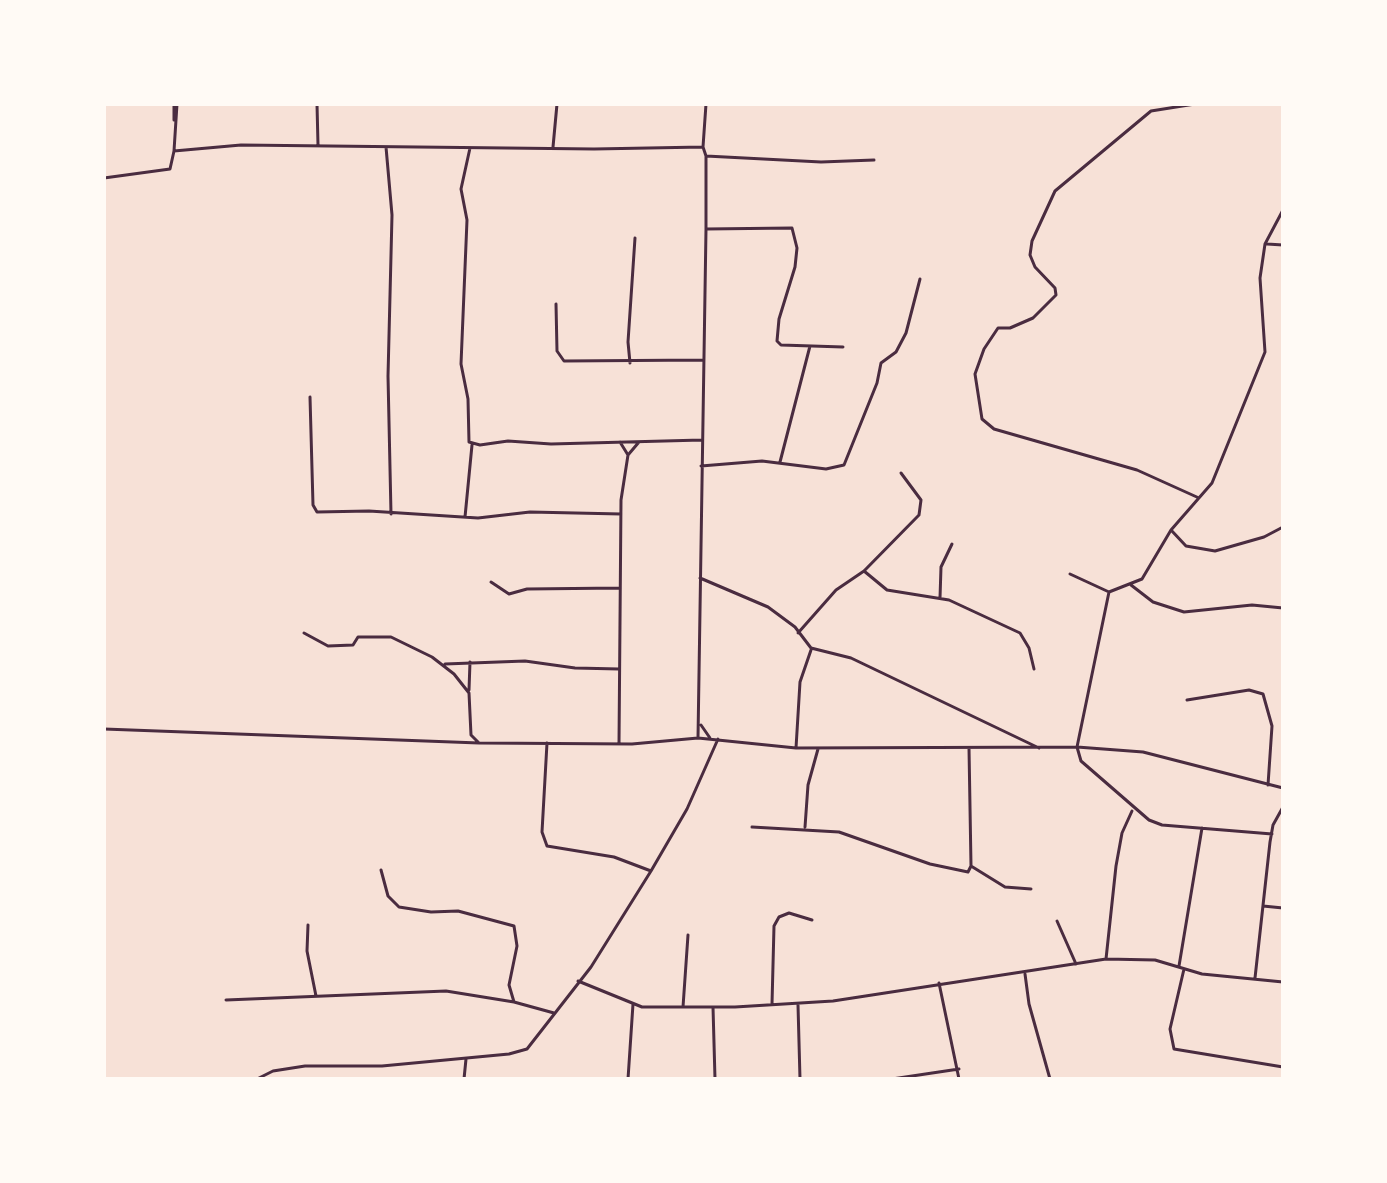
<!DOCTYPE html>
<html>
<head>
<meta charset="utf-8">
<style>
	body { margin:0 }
	#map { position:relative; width:1387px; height:1183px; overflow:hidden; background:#f7e1d7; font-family:Poppins,sans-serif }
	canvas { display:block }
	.frame { position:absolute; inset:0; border:106px solid #fffaf5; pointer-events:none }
</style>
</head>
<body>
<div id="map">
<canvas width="1387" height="1183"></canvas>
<div class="frame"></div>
</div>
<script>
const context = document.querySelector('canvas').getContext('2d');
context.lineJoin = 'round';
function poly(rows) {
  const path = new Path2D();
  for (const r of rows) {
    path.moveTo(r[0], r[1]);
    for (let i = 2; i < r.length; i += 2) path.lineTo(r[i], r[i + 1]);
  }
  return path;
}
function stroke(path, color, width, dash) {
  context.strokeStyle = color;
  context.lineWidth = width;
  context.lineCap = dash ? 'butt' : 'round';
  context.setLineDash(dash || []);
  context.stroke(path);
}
const minor = poly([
	[317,104,318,145],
	[1195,104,1151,111,1055,191,1032,241,1030,255,1035,267,1055,288,1056,295,1033,318,1010,328,998,328,984,349,975,374,982,419,994,429,1137,470,1199,498],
	[174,120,174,104],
	[386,147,392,215,388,376,391,514],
	[553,147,557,104],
	[470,148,461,189,467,220,461,364,468,399,469,442,480,445,508,441,551,444,702,440],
	[174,151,177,104],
	[706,156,821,162,874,160],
	[104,178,170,169,174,151,241,145,594,149,703,147],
	[706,229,792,228,797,248,795,267,779,319,777,341,781,345,843,347],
	[1267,244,1283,245],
	[556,304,557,351,564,361,703,360],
	[630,363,628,342,635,238],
	[310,397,313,505,317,512,369,511,478,518,530,512,621,514],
	[620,442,628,455],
	[780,462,810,346],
	[701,466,762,461,826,469,844,465,877,383,881,363,896,352,906,333,920,279],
	[465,517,472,445],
	[1171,530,1186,546,1215,551,1264,537,1283,527],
	[864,571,887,590,949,600,1020,633,1029,648,1034,669],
	[1070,574,1109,592,1142,579,1171,530,1212,483,1265,352,1260,278,1265,244,1283,210],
	[700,578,768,607,795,627,811,648,851,658,1039,748],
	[491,582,509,594,527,589,620,588],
	[1131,585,1153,602,1184,612,1252,605,1283,608],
	[1109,592,1077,747,1081,761,1149,820,1162,825,1272,834],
	[940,598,941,567,952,544],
	[304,633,328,646,353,645,358,637,391,637,432,657,454,674,469,693,471,735,479,743],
	[798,633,836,590,864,571,919,515,921,500,901,473],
	[445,664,525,661,575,668,619,669],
	[469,690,470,662],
	[1187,700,1249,690,1263,694,1272,726,1268,785],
	[701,725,710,738],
	[104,729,479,743,632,744,698,738,796,748,1077,747,1143,752,1283,788],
	[698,738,706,229,706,156,703,147,706,104],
	[547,743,542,832,547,846,614,857,651,871],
	[619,744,621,500,628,455,639,442],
	[796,748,800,682,811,650],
	[752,827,839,832,930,864,968,872,971,866,969,748],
	[805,827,808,785,818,749],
	[971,866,1005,887,1031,889],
	[381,870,388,896,399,907,431,912,458,911,514,926,517,946,509,985,514,1002],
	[1263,906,1283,908],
	[1057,921,1076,964],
	[308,925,307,951,316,996],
	[1106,959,1116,866,1122,833,1132,811],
	[1179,966,1202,828],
	[1184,969,1170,1029,1174,1049,1283,1067],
	[1025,974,1029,1004,1050,1079],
	[1255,978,1270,842,1273,825,1283,807],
	[578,981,642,1007,735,1007,833,1001,1106,959,1155,960,1202,974,1283,982],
	[939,983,959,1079],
	[226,1000,446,991,514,1002,554,1013],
	[772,1004,774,926,779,917,789,913,812,920],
	[798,1005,800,1079],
	[683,1007,688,935],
	[713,1007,715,1079],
	[241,1079,243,1079],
	[257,1079,273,1071,305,1066,382,1066,509,1054,527,1049,591,967,651,871,687,809,718,739],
	[464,1079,466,1059],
	[628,1079,633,1004],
	[892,1079,959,1069]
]);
stroke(minor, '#4a2c40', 3);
</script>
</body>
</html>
